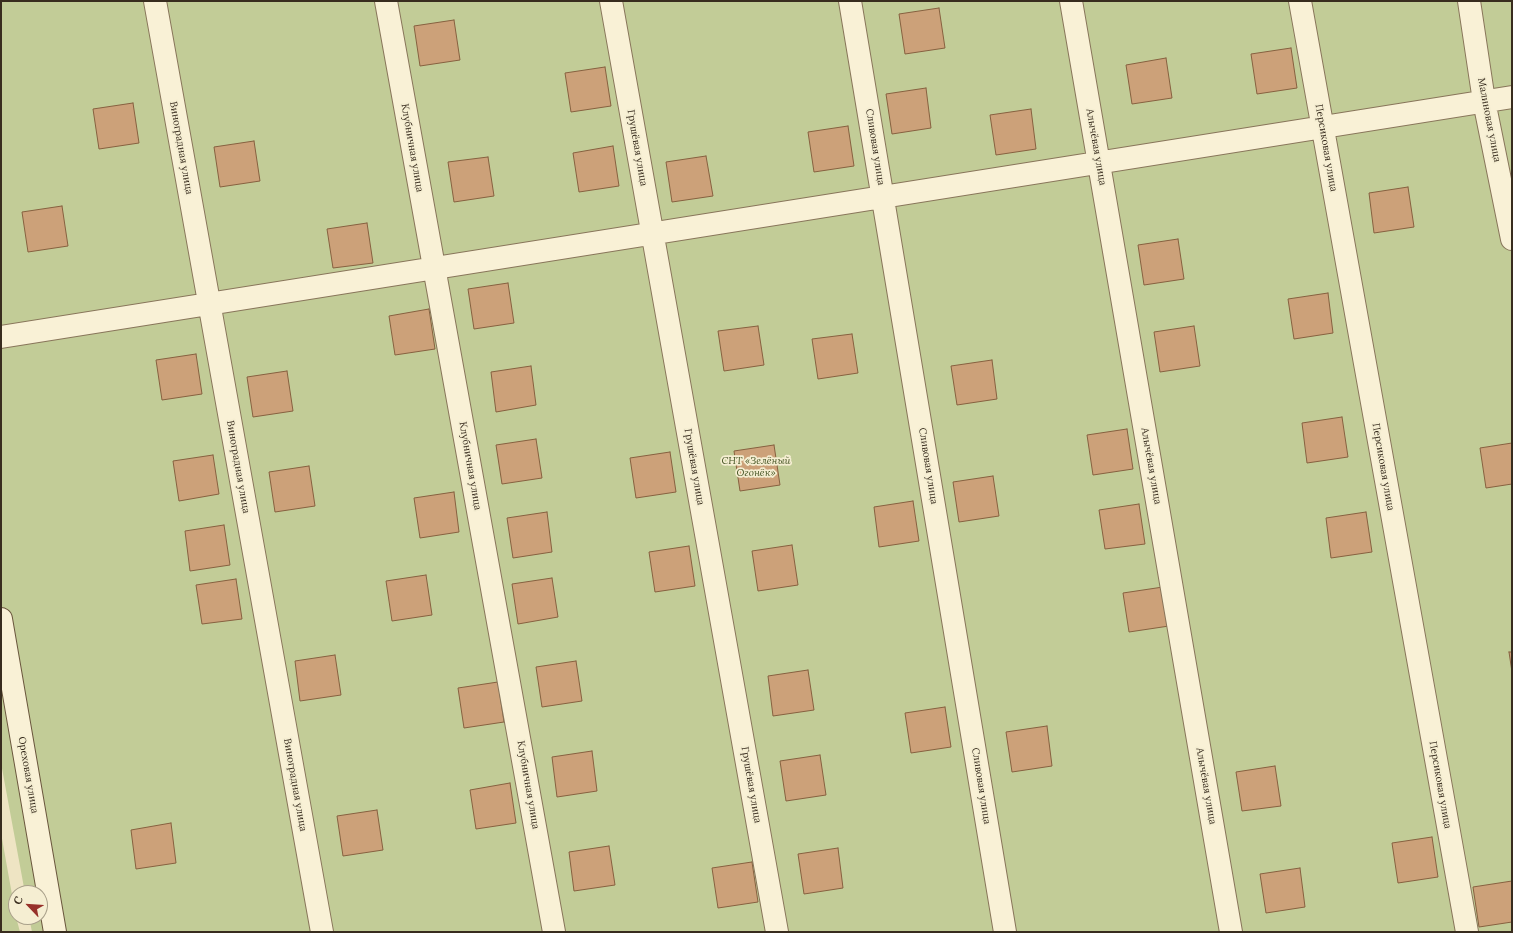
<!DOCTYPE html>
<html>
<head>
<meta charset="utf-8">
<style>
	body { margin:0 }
	#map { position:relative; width:1513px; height:933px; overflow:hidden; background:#eee4c3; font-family:Lora,serif }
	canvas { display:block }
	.frame { position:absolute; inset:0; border:2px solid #382c1e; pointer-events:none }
	.north { position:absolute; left:8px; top:885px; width:40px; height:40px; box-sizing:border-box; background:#f5eed2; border:1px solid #a9a08a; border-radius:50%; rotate:295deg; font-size:11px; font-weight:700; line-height:16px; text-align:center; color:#382c1e }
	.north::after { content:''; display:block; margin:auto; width:14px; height:18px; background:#97312a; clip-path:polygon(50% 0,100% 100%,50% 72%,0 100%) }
</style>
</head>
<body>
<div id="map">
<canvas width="1513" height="933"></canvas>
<div class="frame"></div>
<div class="north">С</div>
</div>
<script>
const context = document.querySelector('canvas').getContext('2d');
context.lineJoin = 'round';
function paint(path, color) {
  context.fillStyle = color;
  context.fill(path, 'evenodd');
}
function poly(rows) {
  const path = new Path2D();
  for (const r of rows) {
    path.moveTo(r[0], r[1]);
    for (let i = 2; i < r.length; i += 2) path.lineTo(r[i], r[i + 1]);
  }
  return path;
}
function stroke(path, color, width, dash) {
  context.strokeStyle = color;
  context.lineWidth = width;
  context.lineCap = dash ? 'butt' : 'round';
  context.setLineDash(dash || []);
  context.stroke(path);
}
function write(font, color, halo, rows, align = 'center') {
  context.font = font + ' Lora,serif';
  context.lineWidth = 3.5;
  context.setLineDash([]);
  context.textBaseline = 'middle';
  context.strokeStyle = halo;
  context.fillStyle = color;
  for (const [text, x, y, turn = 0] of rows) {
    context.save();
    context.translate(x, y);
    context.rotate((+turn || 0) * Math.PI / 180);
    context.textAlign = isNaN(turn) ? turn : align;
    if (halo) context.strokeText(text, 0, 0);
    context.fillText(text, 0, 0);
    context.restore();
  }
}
const green = poly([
	[1,1,1512,1,1512,932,32,932,29,917,40,917,40,893,25,893,1,763],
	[1,833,16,917,20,932,1,932]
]);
const building = poly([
	[939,8,945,48,905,54,899,14,939,8],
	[454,20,460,60,420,66,414,26,454,20],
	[1291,48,1297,88,1257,94,1251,54,1291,48],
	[1166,58,1172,98,1132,104,1126,65,1166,58],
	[605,67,611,106,571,112,565,73,605,67],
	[926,88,931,128,892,134,886,94,926,88],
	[133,103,139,143,99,149,93,109,133,103],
	[1031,109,1036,149,996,155,990,115,1031,109],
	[848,126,854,166,814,172,808,132,848,126],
	[254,141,260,181,220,187,214,147,254,141],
	[613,146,619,186,579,192,573,153,613,146],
	[706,156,713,196,672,202,666,162,706,156],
	[488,157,494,196,454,202,448,162,488,157],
	[1408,187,1414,227,1374,233,1369,193,1408,187],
	[62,206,68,246,28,252,22,212,62,206],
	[367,223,373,263,333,268,327,229,367,223],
	[1178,239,1184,279,1144,285,1138,245,1178,239],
	[508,283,514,323,474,329,468,289,508,283],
	[1328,293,1333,333,1294,339,1288,299,1328,293],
	[429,309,435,349,395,355,389,316,429,309],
	[758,326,764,365,724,371,718,331,758,326],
	[1194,326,1200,366,1160,372,1154,332,1194,326],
	[852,334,858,373,818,379,812,339,852,334],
	[196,354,202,394,162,400,156,360,196,354],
	[992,360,997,399,957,405,951,366,992,360],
	[531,366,536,405,496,412,491,372,531,366],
	[287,371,293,411,253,417,247,377,287,371],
	[1342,417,1348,457,1307,463,1302,423,1342,417],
	[1127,429,1133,469,1093,475,1087,435,1127,429],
	[536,439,542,478,502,484,496,445,536,439],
	[1512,443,1512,484,1486,488,1480,448,1512,443],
	[774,445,780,485,740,491,734,451,774,445],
	[670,452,676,492,636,498,630,458,670,452],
	[213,455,219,494,179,501,173,461,213,455],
	[309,466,315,506,275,512,269,472,309,466],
	[993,476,999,516,959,522,953,482,993,476],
	[454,492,459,532,420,538,414,498,454,492],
	[913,501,919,541,879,547,874,507,913,501],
	[1139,504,1145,544,1105,549,1099,510,1139,504],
	[547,512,552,552,513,558,507,518,547,512],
	[1366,512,1372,552,1331,558,1326,518,1366,512],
	[224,525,230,565,190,571,185,531,224,525],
	[792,545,798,585,758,591,752,551,792,545],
	[689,546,695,586,655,592,649,552,689,546],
	[426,575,432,615,392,621,386,581,426,575],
	[552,578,558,617,518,624,512,584,552,578],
	[236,579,242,619,202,624,196,585,236,579],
	[1163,587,1169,626,1129,632,1123,593,1163,587],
	[1509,652,1512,652,1512,672,1509,652],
	[335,655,341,695,300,701,295,661,335,655],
	[576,661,582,701,542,707,536,667,576,661],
	[808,670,814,710,773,716,768,676,808,670],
	[498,682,504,722,464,728,458,688,498,682],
	[945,707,951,747,911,753,905,713,945,707],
	[1047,726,1052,766,1012,772,1006,732,1047,726],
	[592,751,597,791,557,797,552,757,592,751],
	[820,755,826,795,786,801,780,761,820,755],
	[1275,766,1281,806,1242,811,1236,772,1275,766],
	[510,783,516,823,476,829,470,790,510,783],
	[377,810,383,850,343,856,337,816,377,810],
	[171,823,176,863,136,869,131,830,171,823],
	[1432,837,1438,877,1398,883,1392,843,1432,837],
	[609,846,615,885,574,891,569,852,609,846],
	[838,848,843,888,804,894,798,854,838,848],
	[752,862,758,902,718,908,712,868,752,862],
	[1300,868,1305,907,1266,913,1260,874,1300,868],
	[1512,881,1512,922,1479,927,1473,887,1512,881]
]);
const street = poly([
	[155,1,322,932],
	[386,1,554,932],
	[611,1,777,932],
	[850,1,1005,932],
	[1071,1,1231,932],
	[1300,1,1467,932],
	[1469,1,1484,101,1512,239],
	[1,337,1512,97]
]);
const secondary = poly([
	[1,619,55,932]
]);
const streetNames = [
	["Малиновая улица",1489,120,79],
	["Сливовая улица",875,147,81],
	["Алычёвая улица",1096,147,80],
	["Виноградная улица",181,148,80],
	["Клубничная улица",412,148,80],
	["Грушёвая улица",637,148,80],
	["Персиковая улица",1326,148,80],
	["Клубничная улица",470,466,80],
	["Сливовая улица",928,466,81],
	["Алычёвая улица",1151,466,80],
	["Виноградная улица",238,467,80],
	["Грушёвая улица",694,467,80],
	["Персиковая улица",1383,467,80],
	["Ореховая улица",28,775,80],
	["Виноградная улица",295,785,80],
	["Клубничная улица",528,785,80],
	["Грушёвая улица",751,785,80],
	["Персиковая улица",1440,785,80],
	["Сливовая улица",981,786,81],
	["Алычёвая улица",1206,786,80]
];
const parkNames = [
	["СНТ «Зелёный",756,461],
	["Огонёк»",756,473]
];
paint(green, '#c2cc97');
paint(building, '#cca179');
stroke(building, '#876140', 1);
stroke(street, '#88755a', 24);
stroke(secondary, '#6a563d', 24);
stroke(street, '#f9f1d6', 22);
stroke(secondary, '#f9f1d6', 22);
write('10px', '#382c1e', '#f5eed2', streetNames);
write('italic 10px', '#455424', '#f5eed2', parkNames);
</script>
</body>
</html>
